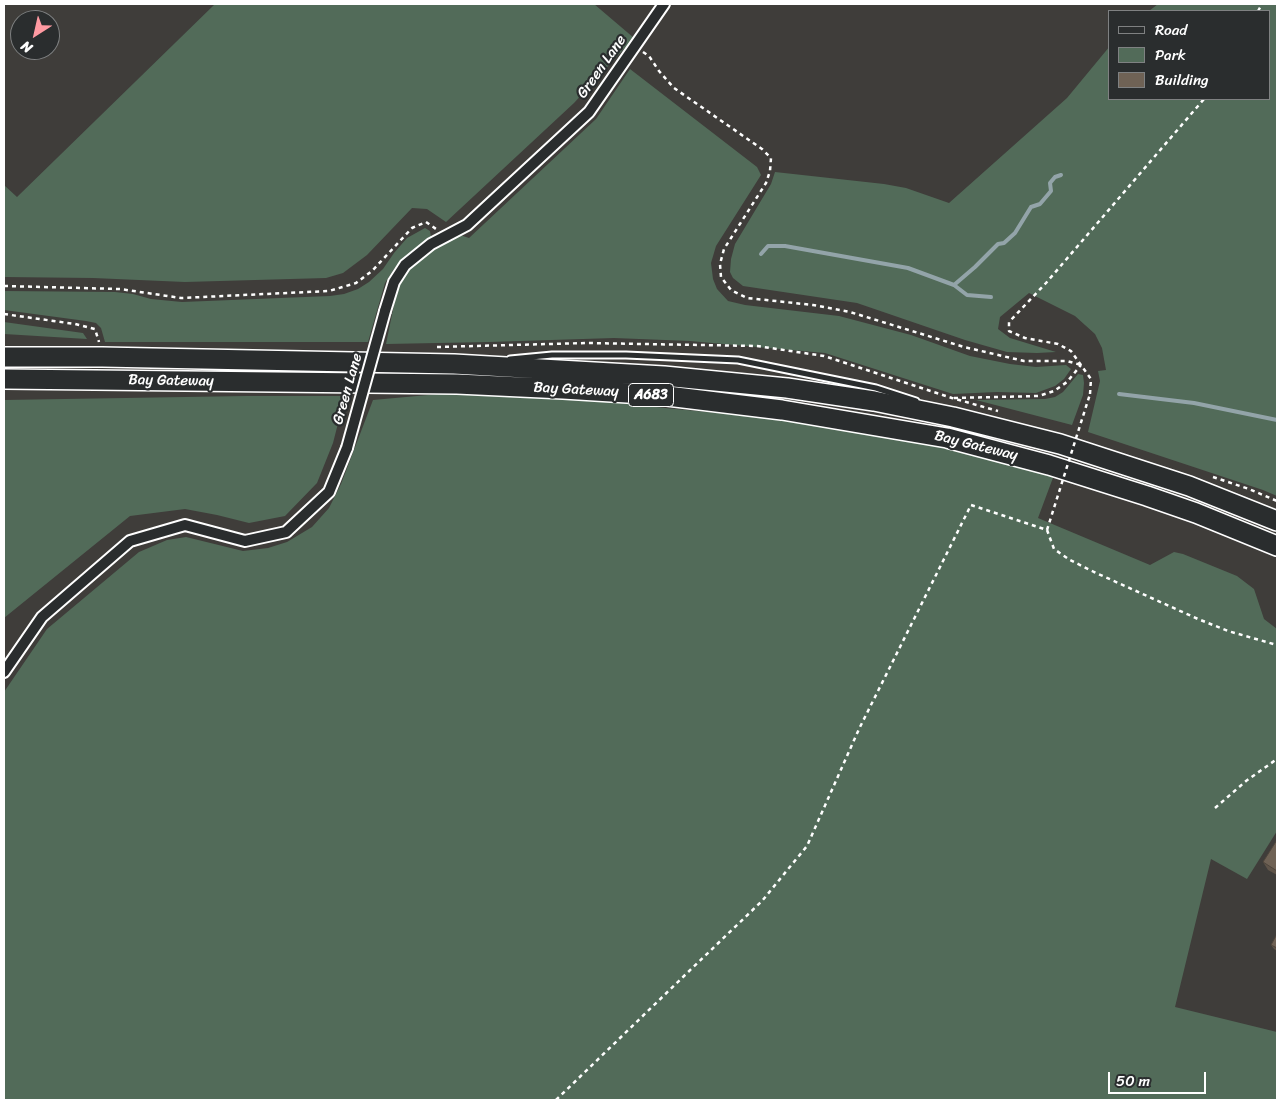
<!DOCTYPE html>
<html>
<head>
<meta charset="utf-8">
<style>
	body { margin:0 }
	#map { position:relative; width:1281px; height:1104px; overflow:hidden; background:#3f3d3a; font-family:Sriracha,sans-serif }
	canvas { display:block }
	.frame { position:absolute; inset:0; border:5px solid #fff; pointer-events:none }
	.legend { position:absolute; left:1108px; top:10px; width:162px; height:90px; box-sizing:border-box; background:#2a2d2e; border:1px solid #7f8182; margin:0; padding:6px 9px; list-style:none; font-size:15px; color:#fff }
	.legend li { display:flex; align-items:center; gap:10px; height:25px }
	.legend b { width:25px; border:1px solid #7f8182 }
	.north { position:absolute; left:10px; top:10px; width:50px; height:50px; box-sizing:border-box; background:#2a2d2e; border:1px solid #7f8182; border-radius:50%; rotate:215deg; font-size:14px; font-weight:700; line-height:20px; text-align:center; color:#fff }
	.north::after { content:''; display:block; margin:auto; width:18px; height:22px; background:#ff9aa2; clip-path:polygon(50% 0,100% 100%,50% 72%,0 100%) }
	.scale { position:absolute; left:1108px; top:1072px; width:98px; height:22px; box-sizing:border-box; border:2px solid #fff; border-top:0; padding-left:6px; font-size:15px; line-height:18px; white-space:nowrap; color:#fff; -webkit-text-stroke:4px #2a2d2e; paint-order:stroke }
</style>
</head>
<body>
<div id="map">
<canvas width="1281" height="1104"></canvas>
<div class="frame"></div>
<ul class="legend">
<li><b style="height:6px;background:#2a2d2e"></b>Road</li>
<li><b style="height:14px;background:#526b59"></b>Park</li>
<li><b style="height:14px;background:#6f6255"></b>Building</li>
</ul>
<div class="north">N</div>
<div class="scale">50 m</div>
</div>
<script>
const context = document.querySelector('canvas').getContext('2d');
context.lineJoin = 'round';
function paint(path, color) {
  context.fillStyle = color;
  context.fill(path, 'evenodd');
}
function poly(rows) {
  const path = new Path2D();
  for (const r of rows) {
    path.moveTo(r[0], r[1]);
    for (let i = 2; i < r.length; i += 2) path.lineTo(r[i], r[i + 1]);
  }
  return path;
}
function stroke(path, color, width, dash) {
  context.strokeStyle = color;
  context.lineWidth = width;
  context.lineCap = dash ? 'butt' : 'round';
  context.setLineDash(dash || []);
  context.stroke(path);
}
function write(font, color, halo, rows, align = 'center') {
  context.font = font + ' Sriracha,sans-serif';
  context.lineWidth = 4.5;
  context.setLineDash([]);
  context.textBaseline = 'middle';
  context.strokeStyle = halo;
  context.fillStyle = color;
  for (const [text, x, y, turn = 0] of rows) {
    context.save();
    context.translate(x, y);
    context.rotate((+turn || 0) * Math.PI / 180);
    context.textAlign = isNaN(turn) ? turn : align;
    if (halo) context.strokeText(text, 0, 0);
    context.fillText(text, 0, 0);
    context.restore();
  }
}
const green = poly([
	[215,4,594,4,634,38,574,103,446,222,427,209,412,208,367,255,343,273,326,278,185,282,93,278,4,277,4,185,17,197],
	[1158,4,1277,4,1277,496,1263,490,1088,432,1100,381,1098,371,1106,370,1102,348,1095,334,1075,316,1029,293,1000,317,998,329,1010,338,1056,352,1037,353,1007,352,965,340,857,303,743,286,733,278,730,272,731,259,735,244,771,184,775,172,884,184,906,188,949,203,1067,98,1110,46,1110,99,1270,99,1270,11,1149,11],
	[630,69,757,167,761,175,716,246,711,263,713,279,717,289,728,301,745,305,839,316,911,335,970,356,1010,364,1036,367,1066,365,1071,369,1064,379,1055,386,1036,393,997,392,953,394,825,353,690,341,614,338,489,342,386,344,397,290,407,271,444,241,460,235,469,238,596,119],
	[425,228,430,231,431,237,404,257,394,269,385,283,368,342,105,342,101,328,96,323,86,321,4,310,4,291,115,292,133,294,151,299,182,302,330,296,344,294,358,289,369,282,383,269,394,253,407,238],
	[4,322,83,333,87,339,4,334],
	[1078,374,1083,375,1084,383,1083,395,1072,425,976,400,1045,399,1055,397,1063,392],
	[439,394,509,394,588,399,665,408,729,414,795,422,973,452,1054,475,1038,518,1150,565,1174,552,1183,554,1237,576,1254,589,1264,619,1277,629,1277,831,1247,879,1211,859,1175,1007,1277,1032,1277,1100,4,1100,4,692,47,629,139,552,167,540,186,537,243,551,268,548,287,542,312,527,329,508,341,484,373,400],
	[246,396,345,396,333,443,317,483,285,516,249,523,217,515,185,509,130,516,4,618,4,400]
]);
const stream = poly([
	[761,254,768,246,785,246,908,268,954,285,975,267,998,244,1004,243,1015,233,1031,207,1040,204,1051,191,1050,183,1055,177,1061,175],
	[954,285,967,295,991,297],
	[1119,394,1194,403,1277,420]
]);
const path = poly([
	[1258,11,1262,4],
	[643,52,649,56,659,71,674,88,762,149,771,158,770,171,766,183,724,249,720,264,721,277,731,290,747,298,813,305,850,312,964,347,1024,361,1067,361,1081,365],
	[4,286,120,289,181,298,329,291,356,283,372,271,412,228,426,222,436,229],
	[4,314,75,324,95,329,99,342],
	[437,347,587,343,757,346,824,356,952,398,998,411],
	[1090,394,1091,379,1071,351,1058,344,1025,338,1009,331,1009,322,1046,283,1204,99],
	[954,398,1039,396,1054,391,1067,382,1081,365],
	[1213,477,1249,489,1277,501],
	[1215,808,1246,781,1277,759],
	[556,1100,684,976,762,901,807,846,859,729,971,505,1047,530,1054,549,1070,560,1094,572,1198,619,1228,631,1277,645]
]);
const lane = poly([
	[510,359,552,355,626,355,738,360,876,388,916,401]
]);
const street = poly([
	[385,311,394,282,405,265,431,244,467,225,589,112,664,4],
	[4,672,42,617,130,541,185,525,245,541,286,532,329,492,347,448]
]);
const highway = poly([
	[4,357,102,357,454,364,664,376,787,388,874,401,953,417,1060,444,1189,486,1277,521],
	[4,379,457,384,563,389,659,395,782,410,947,438,1049,465,1147,496,1196,513,1277,546]
]);
const pathBridge = poly([
	[1047,530,1090,394]
]);
const streetBridge = poly([
	[347,448,385,311]
]);
const wall = poly([
	[1277,840,1277,875,1268,870,1263,862],
	[1277,934,1277,951,1274,949,1271,945]
]);
const building = poly([
	[1277,840,1277,871,1263,862,1277,840],
	[1277,934,1277,948,1271,945,1277,934]
]);
const shields = [
	[651,395,45]
];
const shieldNames = [
	["A683",651,395]
];
const streetNames = [
	["Green Lane",602,67,-55],
	["Bay Gateway",171,381,1],
	["Green Lane",348,389,-74],
	["Bay Gateway",576,390,3],
	["Bay Gateway",976,446,14]
];
paint(green, '#526b59');
stroke(stream, '#93a4a9', 4);
stroke(lane, '#fff', 9);
stroke(street, '#fff', 14);
stroke(highway, '#fff', 22);
stroke(path, '#fff', 2.5, [4, 4]);
stroke(lane, '#2a2d2e', 5);
stroke(street, '#2a2d2e', 10);
stroke(highway, '#2a2d2e', 19);
stroke(streetBridge, '#fff', 14, []);
stroke(pathBridge, '#fff', 2.5, [4, 4]);
stroke(streetBridge, '#2a2d2e', 10);
paint(wall, '#5f5449');
paint(building, '#6f6255');
stroke(building, '#4e453c', 1);
for (const [x, y, w] of shields) {
  const box = new Path2D();
  box.roundRect(x - w / 2, y - 11.5, w, 23, 4);
  context.fillStyle = '#2a2d2e';
  context.fill(box);
  stroke(box, '#fff', 1);
}
write('bold 14px', '#fff', null, shieldNames);
write('15px', '#fff', '#2a2d2e', streetNames);
</script>
</body>
</html>
